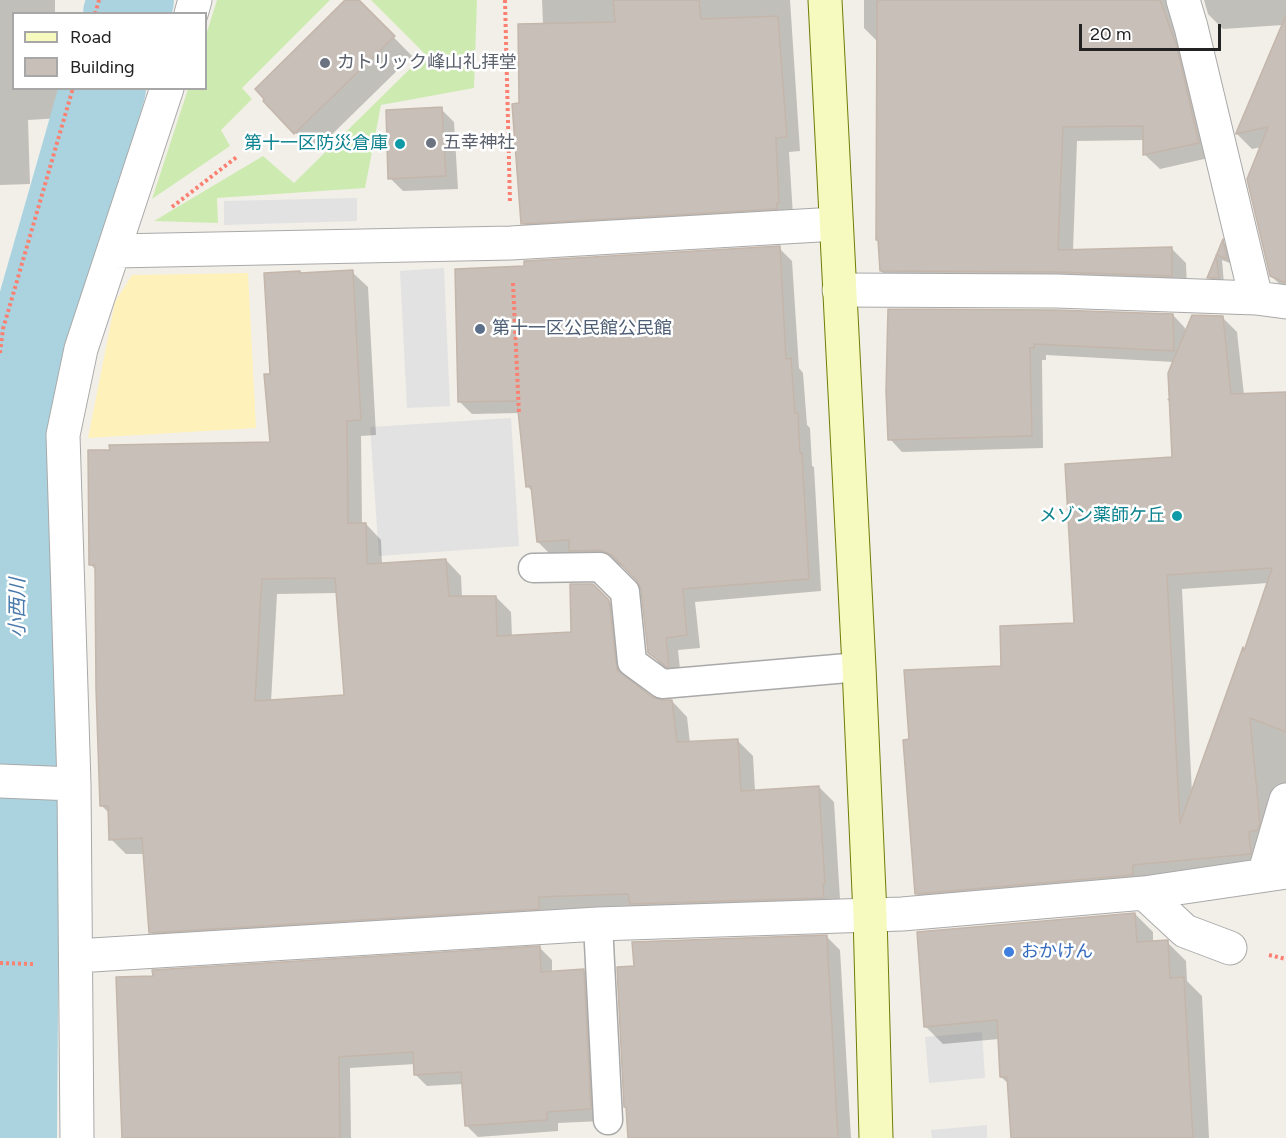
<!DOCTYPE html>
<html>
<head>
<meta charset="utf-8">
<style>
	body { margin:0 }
	#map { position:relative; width:1286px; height:1138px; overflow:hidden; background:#f2efe9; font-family:Figtree,sans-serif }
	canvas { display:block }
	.legend { position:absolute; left:12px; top:12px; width:195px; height:78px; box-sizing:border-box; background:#fff; border:2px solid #a7a7a7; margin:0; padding:8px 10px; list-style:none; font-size:18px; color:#222 }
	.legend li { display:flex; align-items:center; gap:12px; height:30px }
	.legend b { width:30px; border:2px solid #a7a7a7 }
	.scale { position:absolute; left:1079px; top:24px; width:142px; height:27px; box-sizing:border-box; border:3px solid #222; border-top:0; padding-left:8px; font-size:18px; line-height:21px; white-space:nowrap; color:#222; -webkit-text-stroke:4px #fff; paint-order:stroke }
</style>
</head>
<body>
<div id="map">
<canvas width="1286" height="1138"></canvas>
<ul class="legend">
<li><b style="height:8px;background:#f7fabf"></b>Road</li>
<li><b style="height:16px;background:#c7bfb8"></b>Building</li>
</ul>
<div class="scale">20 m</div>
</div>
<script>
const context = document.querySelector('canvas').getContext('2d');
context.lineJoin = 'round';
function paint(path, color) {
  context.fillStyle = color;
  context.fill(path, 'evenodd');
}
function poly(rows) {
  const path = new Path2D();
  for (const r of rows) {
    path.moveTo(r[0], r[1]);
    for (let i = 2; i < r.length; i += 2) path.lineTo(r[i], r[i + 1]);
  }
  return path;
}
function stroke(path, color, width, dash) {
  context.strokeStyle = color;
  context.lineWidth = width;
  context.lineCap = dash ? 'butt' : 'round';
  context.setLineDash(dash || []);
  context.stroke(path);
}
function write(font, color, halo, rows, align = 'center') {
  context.font = font + ' Figtree,"Noto Sans JP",sans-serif';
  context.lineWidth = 5;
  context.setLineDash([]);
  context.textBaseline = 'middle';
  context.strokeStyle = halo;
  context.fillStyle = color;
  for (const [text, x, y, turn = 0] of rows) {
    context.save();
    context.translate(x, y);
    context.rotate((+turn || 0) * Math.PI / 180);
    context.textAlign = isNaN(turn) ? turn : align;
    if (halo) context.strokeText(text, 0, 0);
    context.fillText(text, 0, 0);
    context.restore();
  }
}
const grass = poly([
	[217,0,330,0,242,88,252,99,221,130,230,146,152,199,188,89,206,88,206,35],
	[371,0,477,0,474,88,381,105,365,188,217,198,218,223,154,221,263,156,294,183,425,54]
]);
const forest = poly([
	[86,89,93,89,22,334,2,477,0,562,0,443,14,332]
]);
const sand = poly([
	[248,273,256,428,88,438,115,302,132,275]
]);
const parking = poly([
	[357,198,357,221,224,225,224,201],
	[444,268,450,406,407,408,400,271],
	[511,418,519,546,379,556,370,427],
	[982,1032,985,1078,929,1083,925,1037],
	[987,1125,987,1138,932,1138,931,1130]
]);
const shadow = poly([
	[0,0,55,0,55,14,14,14,14,88,60,88,62,118,28,120,30,184,0,185],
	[347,0,357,0,412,56,314,152,265,101],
	[542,0,790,0,800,151,789,152,793,216,537,237,523,223,520,105,543,25],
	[864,0,1187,0,1213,157,1160,169,1145,155,1145,140,1077,141,1073,251,1171,248,1186,263,1187,291,896,286,881,271,878,42,864,28],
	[1204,0,1286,0,1286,290,1271,276,1262,147,1252,149,1237,134,1283,25,1223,29,1208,14],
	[441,109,454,122,458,189,403,191,390,178],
	[1223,242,1228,247,1232,264,1222,260,1224,284,1215,283,1209,277],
	[779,248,792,261,799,368,803,373,807,425,810,428,812,466,814,467,821,591,695,602,700,648,678,650,681,679,662,666,649,652,643,590,638,580,626,568,614,563,583,563,573,553,551,555,538,542,533,492,527,486,520,413,472,414,459,401,526,268],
	[352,272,368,287,376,435,361,436,362,524,366,524,381,540,382,564,446,560,461,576,462,598,496,597,511,612,512,637,572,634,593,585,624,616,632,683,652,699,672,701,687,717,690,743,737,740,753,756,755,791,819,787,834,802,840,899,838,899,839,913,166,947,151,932,145,854,126,854,111,839,110,814,101,805,96,570,90,564,271,444,271,375,302,275],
	[338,593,346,696,271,702,277,594],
	[889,310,1173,315,1185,328,1185,335,1222,317,1237,332,1244,395,1286,393,1286,804,1265,868,931,908,916,893,911,741,1003,668,1076,625,1173,459,1171,403,1167,399,1171,398,1174,362,1046,355,1046,360,1042,360,1043,448,902,452,890,439],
	[1268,583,1232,690,1192,794,1182,589],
	[1135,914,1153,932,1153,943,1168,943,1186,961,1187,981,1202,996,1209,1138,1012,1138,1009,1084,1001,1077,999,1039,943,1044,925,1026],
	[827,937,840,950,851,1138,629,1138,628,1109,625,1107],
	[540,948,552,960,552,973,583,971,595,983,602,1121,558,1123,558,1131,478,1137,466,1125,463,1084,427,1086,415,1074,415,1064,350,1068,351,1138,124,1138]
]);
const river = poly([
	[126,14,131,0],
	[14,1138,19,488,32,336,103,88]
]);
const building = poly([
	[345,0,359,0,395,36,294,134,263,101,264,99,255,89,345,0],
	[613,0,699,0,701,19,778,16,787,137,776,138,779,203,777,203,777,209,521,224,512,104,519,103,518,24,615,22,613,0],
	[877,0,1160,0,1177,47,1199,143,1143,155,1143,126,1063,127,1058,250,1172,247,1172,276,1056,272,880,271,878,240,876,240,877,0],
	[1286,15,1286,283,1270,276,1247,179,1268,127,1236,134,1236,133,1286,15],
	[442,107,446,176,388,179,386,110,442,107],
	[1223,239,1227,259,1216,255,1219,278,1207,278,1223,239],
	[780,246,786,359,791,358,795,413,798,413,800,453,802,453,809,579,683,589,687,635,666,638,669,667,667,667,648,653,641,590,637,581,612,555,600,550,569,551,569,540,537,542,531,486,526,487,517,401,458,402,455,269,524,266,524,261,780,246],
	[353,270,361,420,347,421,348,523,366,523,367,564,446,559,449,596,496,596,497,636,571,632,570,584,593,584,609,600,617,670,652,697,663,700,672,700,677,742,738,739,741,791,819,786,825,884,823,884,824,898,630,904,628,894,539,897,539,909,149,933,142,838,109,840,108,806,100,806,96,689,95,565,89,565,88,450,110,450,109,445,270,442,264,374,270,374,264,273,300,271,300,273,353,270],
	[335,578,344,695,255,701,262,579,335,578],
	[888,309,1056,310,1173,314,1174,351,1034,344,1034,348,1030,348,1032,436,888,440,886,391,888,309],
	[1192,315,1223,316,1231,394,1286,392,1286,732,1250,718,1260,823,1258,830,1249,832,1251,854,1133,865,1133,875,915,894,903,740,909,739,904,670,1001,666,1000,626,1074,623,1065,464,1172,457,1168,373,1192,315],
	[1272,568,1244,651,1243,647,1180,823,1167,575,1272,568],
	[1135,913,1137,942,1168,940,1170,978,1184,977,1193,1138,1011,1138,1007,1077,1000,1077,997,1020,924,1027,917,932,1135,913],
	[827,935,838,1138,628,1138,626,1107,624,1107,617,967,634,966,632,942,827,935],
	[540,946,541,972,584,969,591,1109,547,1112,547,1120,465,1126,461,1072,414,1075,413,1052,339,1057,340,1138,122,1138,116,977,153,976,152,970,540,946]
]);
const path = poly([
	[505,0,510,203],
	[95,14,99,0],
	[172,207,238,156],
	[513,283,519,414],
	[0,353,3,329,73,88],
	[1269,955,1286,959],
	[0,963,33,964]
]);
const lane = poly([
	[533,568,600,567,625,592,632,662,662,684,859,667],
	[598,924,608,1120]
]);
const street = poly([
	[1183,0,1191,27,1256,298],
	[191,14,195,0],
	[115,251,511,243,836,224],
	[839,290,1056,291,1256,298,1286,302],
	[0,781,74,784],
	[1264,875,1286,800],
	[1144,893,1185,931,1230,948],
	[76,956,598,924,902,914,1144,893,1286,872],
	[77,1138,74,784,63,435,81,349,167,88]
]);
const secondary = poly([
	[825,0,859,667,870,915,876,1138]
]);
const markers = [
	[325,63,6,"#6b7280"],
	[431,143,6,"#6b7280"],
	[400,144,6,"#0f9aa8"],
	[480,329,6,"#5c6f8a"],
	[1177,516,6,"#0f9aa8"],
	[1009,952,6,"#3f7fe0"]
];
const worshipNames = [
	["カトリック峰山礼拝堂",337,63],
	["五幸神社",443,143]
];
const cultureNames = [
	["第十一区防災倉庫",388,144],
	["メゾン薬師ケ丘",1165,516]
];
const serviceNames = [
	["第十一区公民館公民館",492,329]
];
const shopNames = [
	["おかけん",1021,952]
];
const waterNames = [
	["小西川",18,608,-90]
];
paint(grass, '#cdebb0');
paint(forest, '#add19e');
paint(sand, '#fff1ba');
paint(parking, '#e2e2e2');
paint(shadow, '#0003');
stroke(river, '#aad3df', 86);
paint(building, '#c7bfb8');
stroke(building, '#c4b6ab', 1.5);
stroke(lane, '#a9a9a9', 31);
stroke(street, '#a9a9a9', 35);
stroke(secondary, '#707d05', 35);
stroke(path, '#fa8072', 4, [3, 3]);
stroke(lane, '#fff', 28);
stroke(street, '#fff', 33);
stroke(secondary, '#f7fabf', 33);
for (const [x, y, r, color] of markers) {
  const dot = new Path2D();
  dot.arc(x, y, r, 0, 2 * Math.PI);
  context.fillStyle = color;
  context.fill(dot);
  stroke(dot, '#fff', 2);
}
write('18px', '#5b616d', '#fff', worshipNames, 'left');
write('18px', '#0d838f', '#fff', cultureNames, 'right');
write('18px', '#4e5e75', '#fff', serviceNames, 'left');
write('18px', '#366cbe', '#fff', shopNames, 'left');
write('italic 20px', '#4a7aab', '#fff', waterNames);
</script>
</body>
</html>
